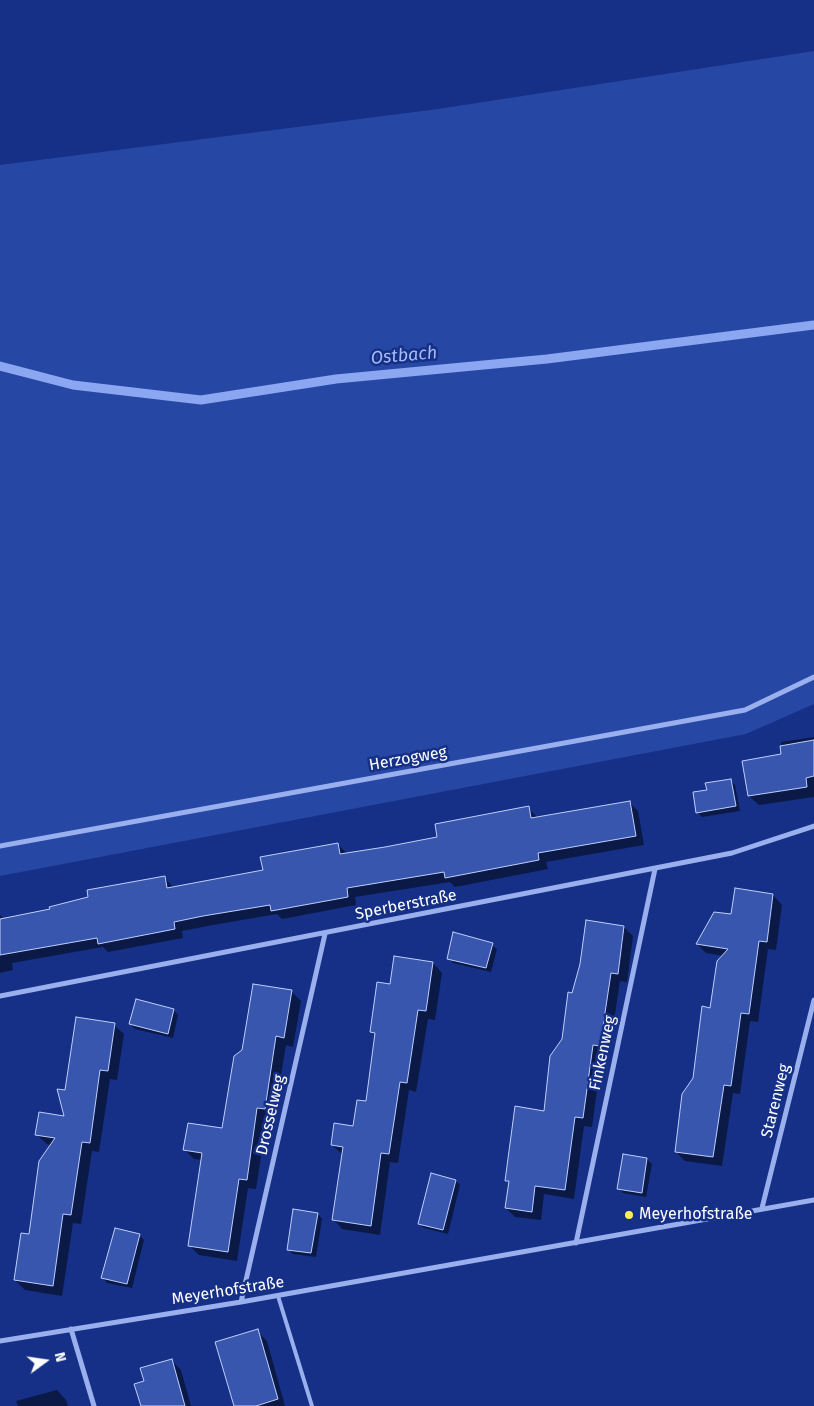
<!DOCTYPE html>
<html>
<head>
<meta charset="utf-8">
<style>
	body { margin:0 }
	#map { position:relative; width:814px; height:1406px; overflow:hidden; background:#153086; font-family:"Fira Sans",sans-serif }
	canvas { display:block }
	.north { position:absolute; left:20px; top:1336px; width:50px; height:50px; -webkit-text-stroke:4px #153086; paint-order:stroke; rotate:76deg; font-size:14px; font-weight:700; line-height:20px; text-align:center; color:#fff }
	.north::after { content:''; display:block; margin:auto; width:18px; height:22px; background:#fff; clip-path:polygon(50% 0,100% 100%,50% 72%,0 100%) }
</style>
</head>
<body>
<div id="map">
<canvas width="814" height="1406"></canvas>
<div class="north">N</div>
</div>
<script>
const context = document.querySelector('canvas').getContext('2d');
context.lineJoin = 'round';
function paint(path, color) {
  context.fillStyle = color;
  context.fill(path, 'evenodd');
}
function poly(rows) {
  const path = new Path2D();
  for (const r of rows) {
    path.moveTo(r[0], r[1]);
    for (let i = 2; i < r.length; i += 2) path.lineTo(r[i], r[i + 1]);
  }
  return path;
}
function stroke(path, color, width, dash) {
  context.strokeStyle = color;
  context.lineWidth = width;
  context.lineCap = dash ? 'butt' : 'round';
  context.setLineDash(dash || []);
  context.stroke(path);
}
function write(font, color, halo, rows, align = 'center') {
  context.font = font + ' "Fira Sans",sans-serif';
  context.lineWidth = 5;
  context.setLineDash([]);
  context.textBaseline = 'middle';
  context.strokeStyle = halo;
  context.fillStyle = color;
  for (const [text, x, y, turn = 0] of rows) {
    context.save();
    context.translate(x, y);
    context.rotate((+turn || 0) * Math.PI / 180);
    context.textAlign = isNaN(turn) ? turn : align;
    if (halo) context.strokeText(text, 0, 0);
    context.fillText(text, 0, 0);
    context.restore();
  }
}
const green = poly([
	[814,51,814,704,746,734,0,876,0,165,438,109]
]);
const shadow = poly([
	[814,737,814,797,759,805,749,796,783,755,781,742],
	[730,780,735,785,740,811,702,817,698,813,708,791],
	[629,802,638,811,644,845,546,862,548,869,455,887,450,882,355,897,356,905,282,919,277,914,213,925,182,931,183,938,108,952,103,947,12,963,13,970,0,973,0,915,4,919,51,910,164,877,174,888,264,871,338,844,347,854,438,838,528,808,538,818],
	[773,895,782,905,776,950,768,949,758,1022,750,1021,740,1094,733,1093,722,1166,685,1161,676,1152,723,956,706,953,697,944,715,913,732,916],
	[624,927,633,936,627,982,620,981,609,1054,602,1053,592,1127,584,1126,574,1199,544,1194,541,1220,515,1217,506,1208,510,1184,506,1180,545,1112,573,994],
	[492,945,497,949,491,972,453,963,449,958],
	[433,963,442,973,435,1020,428,1019,416,1092,409,1090,398,1163,390,1162,380,1235,342,1229,333,1219,343,1155,332,1145,355,1127,368,1103,376,1036,371,1031,391,985],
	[291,991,301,1001,293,1047,286,1045,274,1118,267,1117,256,1189,248,1188,237,1261,199,1255,190,1246,202,1160,194,1159,185,1150,223,1129,243,1051],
	[136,1001,174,1010,178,1015,173,1038,135,1029,130,1024],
	[114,1025,124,1034,117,1080,110,1079,99,1152,92,1151,81,1224,73,1223,62,1296,25,1290,15,1280,30,1235,51,1145,47,1144,37,1135,66,1118,66,1092],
	[647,1159,652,1164,646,1197,623,1193,619,1189],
	[456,1181,460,1185,448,1234,424,1228,419,1224],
	[318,1214,322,1219,316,1257,293,1254,288,1249],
	[139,1235,144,1240,132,1288,107,1283,103,1278],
	[257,1331,267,1341,285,1406,235,1406],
	[171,1360,181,1370,191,1406,143,1406,146,1382],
	[57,1390,66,1400,68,1406,18,1406,16,1401]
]);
const stream = poly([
	[0,366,73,385,201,400,336,379,547,359,814,325]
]);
const building = poly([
	[814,740,814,776,806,778,807,787,748,796,742,761,781,754,780,746,814,740],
	[731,779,736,806,696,813,693,792,707,790,705,783,731,779],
	[630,801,636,836,538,853,539,860,445,878,444,872,347,888,348,897,271,911,270,905,203,916,174,922,175,929,98,944,97,938,0,955,0,919,50,909,49,907,88,897,87,890,165,876,167,888,263,870,260,857,338,843,340,854,385,847,437,837,435,824,529,806,531,818,630,801],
	[735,888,773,894,767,942,759,941,749,1014,741,1013,731,1086,724,1085,713,1157,675,1152,682,1094,693,1078,702,1006,710,1008,717,961,728,949,696,944,714,912,731,914,735,888],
	[586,920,624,926,618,974,611,973,600,1046,593,1045,583,1118,575,1117,565,1190,535,1186,532,1212,505,1208,509,1181,505,1181,515,1106,544,1111,550,1056,562,1039,568,992,572,993,580,964,586,920],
	[453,932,493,943,486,968,447,959,453,932],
	[394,956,433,962,426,1011,418,1010,407,1083,400,1082,389,1154,381,1153,371,1226,332,1220,343,1147,331,1145,334,1123,353,1126,357,1100,366,1101,375,1033,370,1032,377,982,390,984,394,956],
	[253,984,292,990,284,1038,276,1036,265,1109,257,1108,247,1180,239,1179,228,1252,188,1246,202,1153,183,1150,188,1123,222,1128,234,1056,242,1050,253,984],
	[136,999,174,1009,168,1034,129,1024,136,999],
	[76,1017,115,1023,108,1071,100,1070,90,1143,82,1142,71,1215,63,1214,53,1286,14,1280,21,1233,29,1234,39,1161,55,1138,35,1135,39,1112,64,1116,57,1089,65,1090,76,1017],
	[623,1154,647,1158,642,1193,617,1189,623,1154],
	[431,1173,456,1180,443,1230,418,1224,431,1173],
	[293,1209,318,1213,311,1253,287,1250,293,1209],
	[115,1228,140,1234,127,1284,101,1278,115,1228],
	[258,1329,278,1399,256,1406,234,1406,215,1342,258,1329],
	[172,1359,185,1406,141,1406,134,1384,144,1381,140,1368,172,1359]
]);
const service = poly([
	[278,1296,312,1406]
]);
const minor = poly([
	[0,846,745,710,814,677],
	[0,996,732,853,814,826],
	[762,1208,814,1000],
	[576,1243,655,869],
	[241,1302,325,934],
	[71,1329,94,1406],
	[0,1341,241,1302,814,1200]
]);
const markers = [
	[629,1215,5,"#ffef57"]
];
const streetNames = [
	["Herzogweg",408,759,-10],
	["Sperberstraße",406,905,-11],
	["Finkenweg",603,1053,-78],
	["Starenweg",776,1101,-76],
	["Drosselweg",271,1115,-77],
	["Meyerhofstraße",228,1291,-9]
];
const poiNames = [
	["Meyerhofstraße",639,1215]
];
const waterNames = [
	["Ostbach",404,356,-5]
];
paint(green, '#2747a5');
paint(shadow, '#0007');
stroke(stream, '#8ba7f1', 9);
paint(building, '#3956ae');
stroke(building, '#bfcffa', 1);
stroke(service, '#9aafee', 4);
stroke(minor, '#9aafee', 5);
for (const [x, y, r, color] of markers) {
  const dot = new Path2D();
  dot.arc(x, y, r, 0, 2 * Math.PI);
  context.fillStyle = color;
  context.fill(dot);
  stroke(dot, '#153086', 2);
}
write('16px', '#fff', '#153086', streetNames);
write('16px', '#fff', '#153086', poiNames, 'left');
write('italic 18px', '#a5baf6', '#153086', waterNames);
</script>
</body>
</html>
